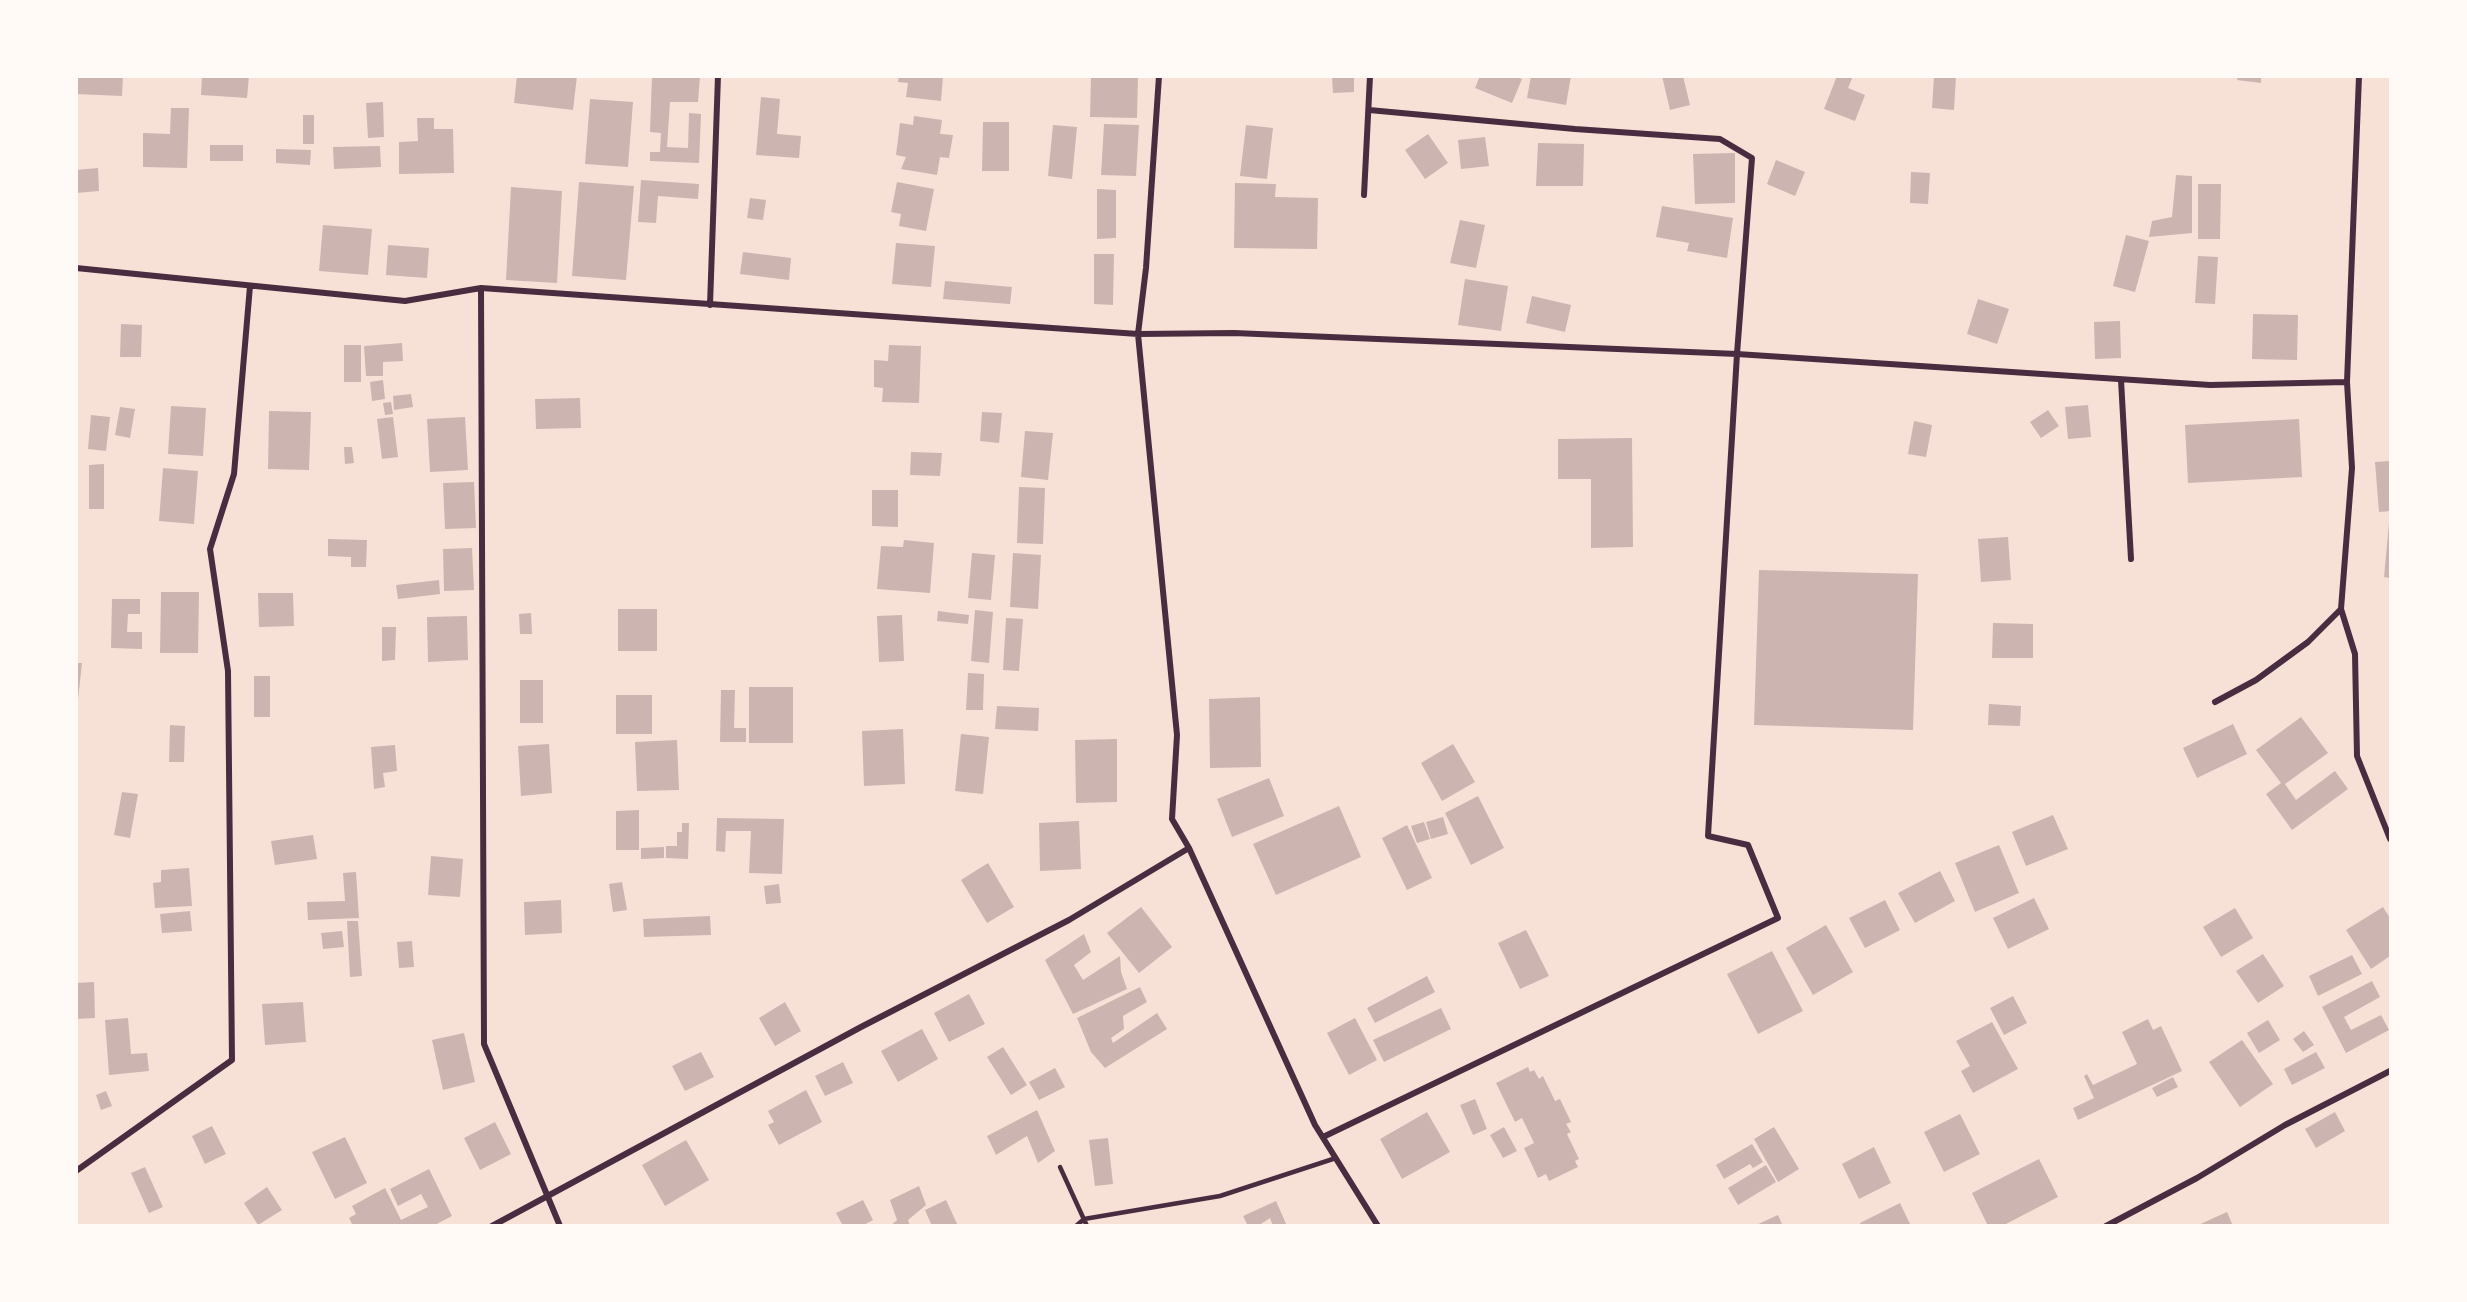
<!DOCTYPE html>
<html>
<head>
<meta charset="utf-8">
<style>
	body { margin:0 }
	#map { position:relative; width:2467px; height:1302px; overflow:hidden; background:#f7e1d7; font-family:Lora,serif }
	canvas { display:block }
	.frame { position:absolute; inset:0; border:78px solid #fffaf5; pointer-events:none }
</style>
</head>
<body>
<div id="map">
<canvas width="2467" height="1302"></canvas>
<div class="frame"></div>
</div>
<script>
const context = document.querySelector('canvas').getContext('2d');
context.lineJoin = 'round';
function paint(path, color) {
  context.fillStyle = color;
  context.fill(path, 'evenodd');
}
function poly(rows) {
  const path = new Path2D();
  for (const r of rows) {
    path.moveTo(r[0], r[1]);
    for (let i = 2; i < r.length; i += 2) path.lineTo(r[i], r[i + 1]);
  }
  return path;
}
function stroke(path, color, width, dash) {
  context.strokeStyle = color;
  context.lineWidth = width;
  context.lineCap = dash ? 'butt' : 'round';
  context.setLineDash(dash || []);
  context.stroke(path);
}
const building = poly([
	[76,76,123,76,122,96,76,94],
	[202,76,249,76,247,98,201,95],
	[517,76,577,76,573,110,514,103],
	[652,76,700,76,698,102,670,102,667,147,688,148,689,113,701,114,699,163,650,161,650,152,660,152,661,133,650,132],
	[899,76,943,76,941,101,906,97,908,83,898,82],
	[1091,76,1138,76,1137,118,1090,117],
	[1332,76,1354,76,1354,92,1333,93],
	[1480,76,1516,76,1522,79,1512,103,1475,88],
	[1531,76,1571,76,1566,105,1527,98],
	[1662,76,1683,76,1690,105,1670,110],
	[1837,76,1853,76,1848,88,1865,95,1855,121,1824,109],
	[1934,76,1956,76,1954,110,1932,108],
	[2238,76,2261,76,2261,83,2237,80],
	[761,97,780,99,777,134,801,136,799,158,756,155],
	[590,99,633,102,628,167,585,164],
	[383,102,384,137,368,138,366,103],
	[171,108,189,108,187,168,143,167,143,133,170,134],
	[303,115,314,115,314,144,303,144],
	[914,116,942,120,940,134,953,135,949,158,940,157,937,175,901,169,906,157,896,155,900,123,913,125],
	[417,118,434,118,434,129,453,129,454,173,399,174,399,142,418,141],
	[983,122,1009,122,1009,171,982,171],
	[1104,124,1139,125,1136,176,1101,175],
	[1053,125,1077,127,1072,179,1048,176],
	[1246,125,1273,128,1267,179,1240,176],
	[1428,134,1448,163,1425,179,1405,150],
	[1485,137,1489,166,1461,169,1458,140],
	[1538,143,1584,144,1583,186,1536,186],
	[210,145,243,145,243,161,210,161],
	[380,146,381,167,334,169,333,147],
	[276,149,311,150,310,165,276,163],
	[1735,153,1735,203,1695,204,1693,154],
	[1776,160,1805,172,1795,196,1767,184],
	[98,168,99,191,76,193,76,170],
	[1911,172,1930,173,1928,204,1910,203],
	[2176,175,2192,176,2192,233,2149,237,2152,221,2172,217],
	[641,180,699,184,698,199,658,196,656,223,638,222],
	[579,182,634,186,626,280,572,276],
	[897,182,934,189,926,231,899,226,901,214,891,212],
	[1235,183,1276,184,1275,197,1318,198,1317,249,1234,248],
	[2198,184,2221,184,2220,239,2198,239],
	[511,187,562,191,557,283,506,280],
	[1097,189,1116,190,1116,238,1097,239],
	[750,198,766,200,763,220,747,218],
	[1662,206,1733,218,1727,258,1687,251,1689,243,1656,237],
	[1460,220,1485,225,1476,268,1450,263],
	[323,225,372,229,368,275,319,271],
	[2126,235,2149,241,2135,292,2113,286],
	[896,243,935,246,931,287,892,284],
	[388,245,429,248,427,278,386,275],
	[743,252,791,258,789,280,740,274],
	[1094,254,1114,254,1113,305,1094,304],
	[2198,256,2218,257,2215,304,2195,303],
	[1465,279,1508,286,1501,331,1458,325],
	[945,281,1012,287,1010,304,943,299],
	[1532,296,1571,305,1565,332,1526,323],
	[1978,299,2009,309,1997,344,1967,334],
	[2253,314,2298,315,2297,360,2252,359],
	[2120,321,2121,358,2095,359,2094,322],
	[121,324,142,325,141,357,120,357],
	[402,343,403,361,383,362,383,376,366,376,364,346],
	[344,345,361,345,361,382,344,382],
	[889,345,921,346,919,403,882,402,883,388,874,387,874,360,888,361],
	[383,380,385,399,372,401,370,382],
	[411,394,413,407,394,410,393,396],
	[580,398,581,428,536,429,535,399],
	[391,402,393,414,385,415,383,403],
	[2088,405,2091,437,2068,439,2065,407],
	[171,406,206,408,203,456,168,454],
	[120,407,135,409,130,438,115,435],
	[2048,410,2059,426,2041,438,2030,422],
	[269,411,311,412,309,470,268,469],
	[982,412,1002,413,999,443,980,441],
	[91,415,110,417,106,451,88,449],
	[393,417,398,457,382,459,377,419],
	[465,417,468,470,430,472,427,419],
	[2299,419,2302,477,2188,483,2185,425],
	[1914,421,1932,425,1926,457,1908,454],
	[1025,431,1053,433,1048,480,1021,477],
	[1632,438,1633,547,1591,548,1591,479,1558,479,1558,439],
	[344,447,352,447,354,463,345,464],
	[911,452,942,453,940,476,910,475],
	[2390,461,2390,511,2379,512,2375,462],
	[104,464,104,509,89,509,89,465],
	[163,468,198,471,194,524,159,521],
	[474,482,476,528,445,529,443,483],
	[1019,487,1045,488,1043,544,1017,543],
	[872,490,898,490,898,527,872,526],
	[2389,523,2390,523,2390,578,2384,577],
	[2008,537,2011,580,1981,582,1978,539],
	[328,539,367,540,366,567,351,567,351,557,328,556],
	[904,540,934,543,930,593,877,589,881,546,903,547],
	[472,548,474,590,444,591,443,549],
	[972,553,995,555,991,600,968,598],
	[1013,553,1041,555,1038,609,1010,607],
	[1759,570,1918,574,1913,730,1754,725],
	[439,580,440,594,398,599,396,585],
	[161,592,199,592,198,653,160,653],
	[258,593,293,593,294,626,259,627],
	[112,599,140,599,140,614,128,614,127,632,142,632,142,649,111,648],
	[618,609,657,609,657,651,618,651],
	[975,610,993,612,989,663,971,661],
	[938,611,969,615,968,624,937,621],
	[531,613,532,634,520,634,519,614],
	[902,615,904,661,879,662,877,616],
	[467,616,468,660,428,662,427,617],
	[1006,618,1023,619,1019,671,1003,670],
	[1993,623,2033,624,2033,658,1992,658],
	[382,627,396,627,395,660,382,661],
	[76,663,82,663,78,699,76,698],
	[968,673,984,674,983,710,966,710],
	[254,676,270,676,270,717,254,717],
	[520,680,543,680,543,723,520,723],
	[749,687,793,687,793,743,749,743],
	[721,690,735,690,734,728,746,728,746,742,720,742],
	[616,695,652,695,652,734,616,734],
	[1260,697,1261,767,1210,768,1209,699],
	[1989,704,2021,706,2020,726,1988,725],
	[997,706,1039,708,1038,731,995,729],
	[2301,717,2328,753,2285,784,2296,800,2335,771,2348,789,2292,830,2266,794,2281,783,2256,750],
	[2233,724,2247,754,2197,778,2183,748],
	[170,725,185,726,184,762,169,762],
	[903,729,905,784,864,786,862,731],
	[961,734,989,737,983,794,955,791],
	[1117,739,1117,802,1076,803,1075,740],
	[677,740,679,790,637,791,635,742],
	[549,744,552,793,521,796,518,746],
	[1453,744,1475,782,1442,801,1421,763],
	[395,745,397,771,383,773,385,787,374,789,371,747],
	[1269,778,1284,816,1232,837,1217,799],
	[122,792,138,794,130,838,114,835],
	[1478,796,1504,848,1471,865,1445,813],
	[1339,806,1361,857,1276,895,1253,844],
	[639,810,639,850,616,850,616,811],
	[2053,815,2068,849,2026,866,2012,832],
	[1443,817,1448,834,1431,839,1426,822],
	[717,818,784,819,782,874,749,873,751,831,726,831,725,852,716,851],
	[1079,821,1081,869,1040,871,1039,823],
	[1424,822,1430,839,1417,843,1411,826],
	[682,823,689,823,688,859,666,858,666,846,677,846,677,832,682,832],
	[1407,825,1432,878,1407,890,1382,838],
	[313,835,317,859,275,865,271,841],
	[1999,845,2019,893,1975,912,1955,863],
	[664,847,664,858,641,859,641,848],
	[431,856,463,859,460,897,428,895],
	[988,863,1014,907,987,923,961,880],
	[189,868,192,906,155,908,153,883,161,882,161,870],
	[1940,871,1955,901,1915,923,1898,893],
	[356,872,359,918,308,920,307,902,345,901,343,873],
	[622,882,627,910,613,912,609,884],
	[779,884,781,903,766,904,764,886],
	[2034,898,2049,929,2008,949,1993,918],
	[561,900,562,933,525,935,524,902],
	[1885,900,1900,930,1865,948,1849,918],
	[1141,907,1172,947,1139,973,1107,933],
	[2383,907,2390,918,2390,956,2371,969,2346,930],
	[2235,908,2253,938,2221,957,2203,927],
	[190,911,192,931,162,933,160,914],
	[710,916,711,935,644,937,643,919],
	[347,921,358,921,362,976,350,977],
	[1826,925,1853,972,1813,995,1786,948],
	[1526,930,1549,976,1520,989,1498,943],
	[342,931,344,947,323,949,321,933],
	[1084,934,1091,952,1074,965,1083,980,1120,956,1121,972,1127,989,1073,1014,1045,960],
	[412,941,414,967,399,968,397,942],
	[1772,951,1803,1011,1758,1034,1727,974],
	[2263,954,2284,986,2258,1003,2236,971],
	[2352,955,2362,974,2318,996,2309,976],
	[1427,976,1435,992,1375,1023,1367,1008],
	[2372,981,2380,997,2344,1017,2351,1030,2381,1015,2389,1030,2346,1053,2322,1007],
	[94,982,95,1018,76,1019,76,983],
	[1140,987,1147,1002,1123,1016,1124,1029,1111,1038,1113,1043,1157,1013,1167,1029,1105,1068,1091,1052,1077,1018],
	[969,994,985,1024,949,1042,934,1013],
	[2013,996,2027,1023,2004,1035,1990,1008],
	[303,1002,306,1042,265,1045,262,1004],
	[785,1002,801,1031,775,1046,759,1018],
	[1441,1008,1451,1029,1384,1062,1373,1040],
	[128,1018,131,1054,147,1053,149,1071,109,1075,105,1020],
	[1355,1018,1377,1060,1349,1075,1327,1033],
	[2148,1019,2153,1030,2161,1026,2182,1071,2078,1120,2073,1108,2094,1098,2084,1076,2087,1074,2093,1085,2137,1064,2122,1032],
	[2268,1020,2280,1040,2259,1053,2247,1033],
	[1992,1022,2018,1069,1973,1093,1961,1071,1970,1066,1956,1041],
	[922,1029,938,1059,898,1082,881,1051],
	[2304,1031,2314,1045,2303,1052,2293,1039],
	[464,1033,475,1082,443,1090,432,1040],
	[2242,1040,2273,1084,2240,1107,2209,1062],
	[1003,1047,1027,1085,1011,1095,987,1057],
	[701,1052,714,1077,685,1091,672,1066],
	[2316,1052,2325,1068,2292,1085,2284,1069],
	[843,1062,853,1083,825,1096,815,1076],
	[1528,1067,1530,1072,1534,1070,1539,1079,1543,1076,1555,1101,1560,1099,1571,1122,1566,1124,1571,1132,1567,1134,1579,1159,1575,1161,1578,1167,1549,1181,1546,1174,1538,1178,1524,1148,1534,1143,1522,1118,1515,1122,1496,1083],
	[1055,1068,1065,1087,1039,1100,1029,1082],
	[2173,1077,2178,1087,2157,1097,2152,1088],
	[806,1090,822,1122,779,1145,768,1125,774,1122,768,1111],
	[106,1091,112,1106,101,1110,96,1095],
	[1475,1099,1487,1129,1473,1135,1460,1105],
	[1037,1110,1055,1151,1038,1163,1027,1136,996,1155,987,1136],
	[1427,1112,1450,1152,1402,1179,1380,1139],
	[2335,1112,2345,1131,2316,1148,2305,1129],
	[1960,1114,1980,1154,1944,1172,1924,1132],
	[495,1122,511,1154,480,1170,464,1138],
	[212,1126,226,1154,205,1164,192,1136],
	[1504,1127,1517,1151,1503,1158,1490,1135],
	[1774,1127,1799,1169,1778,1182,1754,1139],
	[345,1137,367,1183,335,1199,312,1152],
	[1108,1138,1113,1184,1095,1186,1089,1140],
	[686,1140,709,1180,665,1206,642,1165],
	[1752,1144,1763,1162,1753,1168,1750,1164,1724,1179,1716,1165],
	[1874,1147,1891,1183,1859,1199,1842,1164],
	[2039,1159,2058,1197,2002,1226,1988,1226,1972,1193],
	[1766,1165,1776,1182,1738,1205,1728,1188],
	[145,1167,163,1207,149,1213,131,1173],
	[429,1169,452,1216,433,1226,353,1226,349,1218,356,1214,352,1206,385,1188,401,1220,428,1207,421,1194,398,1206,390,1189],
	[919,1186,926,1205,908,1220,910,1226,890,1226,897,1220,890,1200],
	[267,1187,282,1210,258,1225,244,1203],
	[863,1200,873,1220,862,1226,843,1226,836,1213],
	[946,1200,958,1226,932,1226,925,1210],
	[1276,1201,1287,1226,1273,1226,1270,1218,1258,1226,1248,1226,1243,1216],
	[1900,1203,1911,1226,1861,1226,1860,1223],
	[2227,1212,2233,1226,2196,1226],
	[1778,1215,1783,1226,1754,1226]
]);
const service = poly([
	[1060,1167,1087,1226],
	[1076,1226,1084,1219,1220,1196,1336,1158]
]);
const minor = poly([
	[1159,76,1146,268,1138,334,1177,735,1172,819,1189,848,1315,1125,1378,1226],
	[2359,76,2347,382,2352,468,2341,609,2355,654,2357,756,2390,839],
	[1364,195,1370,76],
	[76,268,405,301,481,288,1138,334,1234,333,1737,354,2210,385,2347,382],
	[481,288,484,1044,560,1226],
	[710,305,718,76],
	[2121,380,2131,559],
	[2215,702,2256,680,2308,642,2341,609],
	[1323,1137,1778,918,1748,845,1708,836,1737,354,1752,158,1720,139,1575,129,1369,110],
	[76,1171,232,1060,228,671,210,549,234,474,250,286],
	[492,1226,861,1027,1069,920,1189,848],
	[2106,1226,2197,1178,2285,1125,2390,1071]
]);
paint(building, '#ccb4b1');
stroke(service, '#4a2c40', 4.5);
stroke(minor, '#4a2c40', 6);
</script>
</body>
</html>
